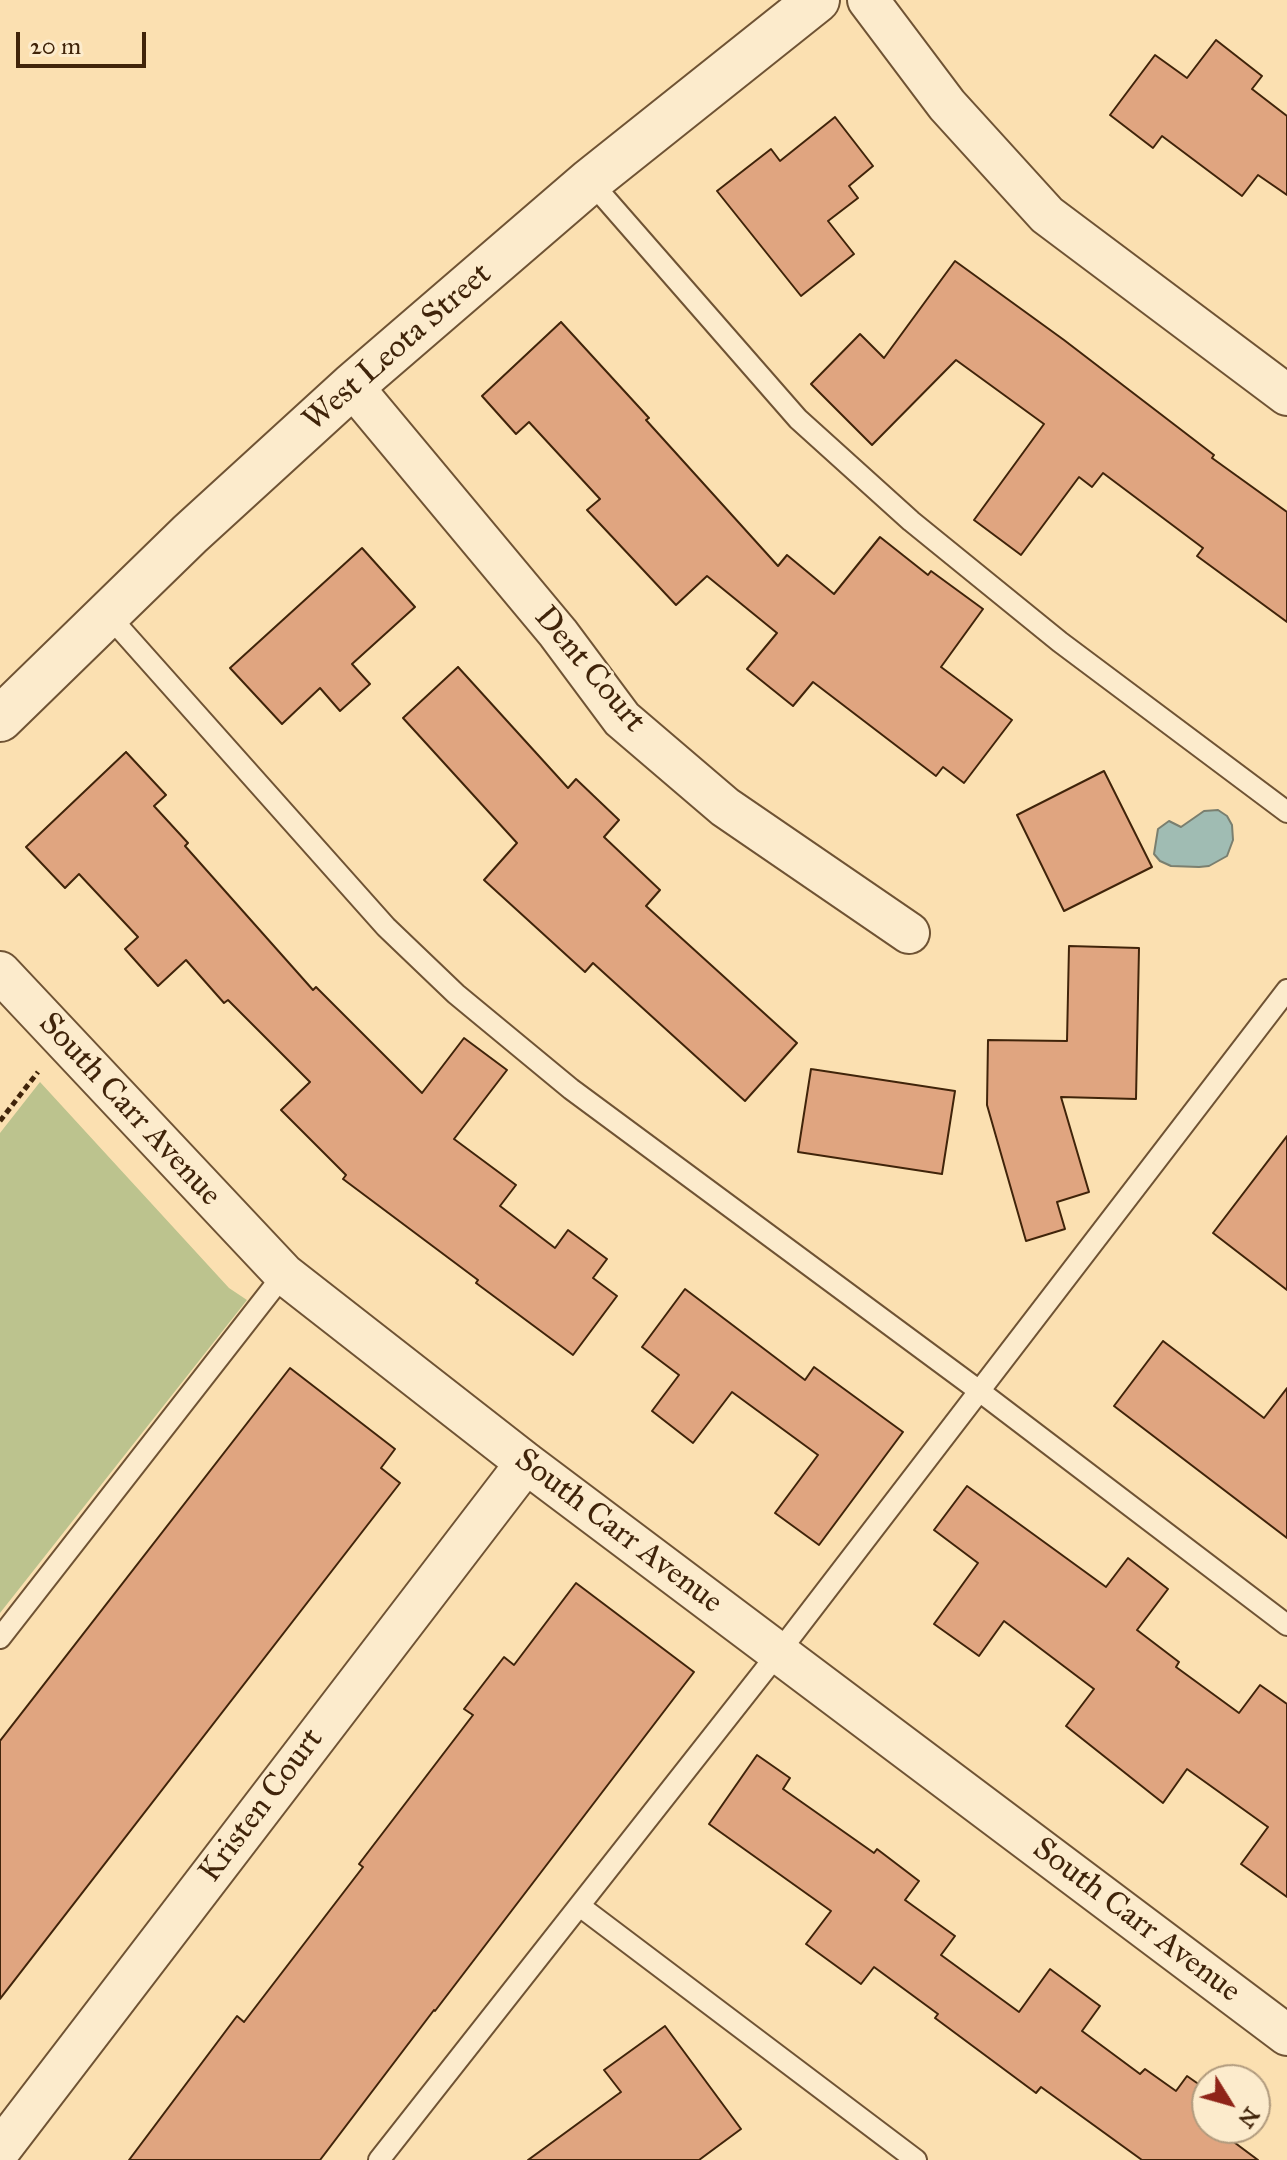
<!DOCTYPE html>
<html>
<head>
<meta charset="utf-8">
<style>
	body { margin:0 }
	#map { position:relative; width:1287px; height:2160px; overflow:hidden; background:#fbe0b1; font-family:"IM FELL Great Primer",serif }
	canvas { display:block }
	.north { position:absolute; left:1191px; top:2064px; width:80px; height:80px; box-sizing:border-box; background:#fcebcc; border:2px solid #b19b7e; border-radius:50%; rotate:127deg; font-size:22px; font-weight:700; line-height:32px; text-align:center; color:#40240a }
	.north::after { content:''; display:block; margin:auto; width:28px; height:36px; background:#8f2418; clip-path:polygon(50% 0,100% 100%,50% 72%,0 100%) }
	.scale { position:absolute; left:16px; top:32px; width:130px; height:36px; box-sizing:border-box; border:4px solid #40240a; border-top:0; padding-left:10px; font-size:24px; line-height:28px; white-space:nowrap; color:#40240a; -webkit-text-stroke:6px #fcebcc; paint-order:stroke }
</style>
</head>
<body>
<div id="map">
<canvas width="1287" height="2160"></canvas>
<div class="north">N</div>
<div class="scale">20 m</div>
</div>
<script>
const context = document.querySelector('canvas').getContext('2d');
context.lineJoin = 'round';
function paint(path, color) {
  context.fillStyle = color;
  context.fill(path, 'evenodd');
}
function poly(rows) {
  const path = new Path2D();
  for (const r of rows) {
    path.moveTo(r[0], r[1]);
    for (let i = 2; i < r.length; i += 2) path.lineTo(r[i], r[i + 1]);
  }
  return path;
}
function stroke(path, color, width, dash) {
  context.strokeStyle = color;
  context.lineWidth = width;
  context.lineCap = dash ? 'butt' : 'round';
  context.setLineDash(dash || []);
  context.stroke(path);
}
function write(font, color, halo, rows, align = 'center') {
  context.font = font + ' "IM FELL Great Primer",serif';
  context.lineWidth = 6;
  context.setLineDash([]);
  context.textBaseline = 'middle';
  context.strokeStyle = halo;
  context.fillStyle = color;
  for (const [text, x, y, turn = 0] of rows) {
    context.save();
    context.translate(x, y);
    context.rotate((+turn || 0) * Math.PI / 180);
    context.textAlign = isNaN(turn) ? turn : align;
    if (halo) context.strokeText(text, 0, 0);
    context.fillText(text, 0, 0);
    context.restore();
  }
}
const green = poly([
	[40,1082,229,1288,247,1300,0,1613,0,1133]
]);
const water = poly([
	[1218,810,1227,816,1232,825,1233,840,1227,856,1209,866,1199,867,1171,866,1160,861,1154,854,1158,829,1169,821,1181,827,1204,811,1218,810]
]);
const building = poly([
	[1216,40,1262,76,1252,89,1287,116,1287,195,1258,175,1242,196,1162,136,1153,148,1110,115,1155,55,1187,78,1216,40],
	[835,117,873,166,849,186,858,198,828,221,854,254,801,296,717,191,771,149,780,161,835,117],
	[955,261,1064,340,1214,455,1212,458,1287,512,1287,622,1197,556,1203,548,1103,473,1092,487,1079,477,1021,555,974,520,1044,424,956,360,872,445,811,384,860,334,884,358,955,261],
	[561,322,649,418,646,420,778,566,787,555,834,594,880,537,928,575,931,571,983,609,941,667,1012,720,964,783,943,767,936,776,813,682,793,706,747,669,777,633,707,576,676,605,587,510,600,499,529,422,516,434,482,396,561,322],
	[362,548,415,607,352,664,370,684,340,711,320,688,282,724,230,668,362,548],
	[458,667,568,788,576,779,619,820,604,837,660,890,646,906,797,1043,745,1101,593,963,585,972,484,880,517,843,403,718,458,667],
	[126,752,166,795,154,806,188,843,185,846,313,990,316,987,422,1093,464,1038,507,1070,454,1139,516,1185,500,1206,555,1248,568,1230,607,1259,593,1278,617,1296,573,1355,476,1283,478,1280,343,1179,346,1175,281,1110,310,1082,228,1000,224,1003,186,960,158,986,125,949,138,937,79,874,65,888,26,847,126,752],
	[1104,771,1152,867,1064,911,1017,815,1104,771],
	[1069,946,1139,948,1136,1099,1061,1097,1089,1192,1057,1202,1065,1229,1026,1241,987,1105,988,1040,1067,1041,1069,946],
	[811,1069,955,1091,942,1174,798,1152,811,1069],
	[1287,1136,1287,1290,1213,1233,1287,1136],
	[685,1289,805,1380,814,1367,903,1432,819,1545,775,1513,818,1455,732,1392,693,1443,652,1411,679,1375,642,1347,685,1289],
	[1163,1341,1264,1418,1287,1388,1287,1538,1114,1406,1163,1341],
	[290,1368,395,1449,381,1468,400,1483,0,1999,0,1741,290,1368],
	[967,1486,1106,1587,1128,1558,1168,1589,1137,1630,1179,1662,1176,1667,1239,1713,1260,1685,1287,1704,1287,1897,1241,1864,1268,1827,1187,1769,1163,1803,1066,1726,1094,1689,1004,1621,979,1656,934,1624,978,1563,934,1530,967,1486],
	[576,1583,694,1672,435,2011,434,2010,320,2160,129,2160,237,2016,244,2022,363,1867,359,1864,473,1715,464,1709,504,1657,514,1665,576,1583],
	[757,1755,790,1778,783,1789,874,1853,877,1849,919,1881,905,1900,955,1936,941,1955,1019,2012,1050,1969,1100,2006,1082,2031,1140,2074,1145,2069,1176,2091,1187,2076,1207,2090,1207,2128,1215,2128,1258,2160,1142,2160,1041,2087,1036,2093,935,2018,938,2014,874,1967,861,1984,806,1944,831,1911,709,1824,757,1755],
	[665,2026,741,2129,699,2160,528,2160,621,2092,604,2070,665,2026]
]);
const path = poly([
	[0,1121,38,1072]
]);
const service = poly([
	[590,181,798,419,911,521,1060,642,1287,812],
	[109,616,386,927,456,994,571,1089,978,1390,1287,1625],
	[0,1638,284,1274],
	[581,1907,916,2160],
	[379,2160,779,1652,1287,990]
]);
const minor = poly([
	[868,0,947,105,1047,215,1287,395],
	[352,386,558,633,622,719,725,807,909,933],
	[0,972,284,1274,526,1463,1287,2035],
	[0,2150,526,1463]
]);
const tertiary = poly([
	[0,719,190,534,352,386,590,181,817,0]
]);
const streetNames = [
	["West Leota Street",398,348,-41],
	["Dent Court",589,670,50],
	["South Carr Avenue",129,1110,47],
	["South Carr Avenue",618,1532,37],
	["Kristen Court",262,1806,-53],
	["South Carr Avenue",1136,1921,37]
];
paint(green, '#bcc38e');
paint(water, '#a0bcb3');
stroke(water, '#7a7f6f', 2);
paint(building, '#e0a580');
stroke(building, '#40240a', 2);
stroke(service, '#6f5334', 24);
stroke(minor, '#6f5334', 44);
stroke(tertiary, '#6f5334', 48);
stroke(path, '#40240a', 5, [6, 4]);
stroke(service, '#fcebcc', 20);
stroke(minor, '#fcebcc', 40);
stroke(tertiary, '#fcebcc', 44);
write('32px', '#40240a', '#fcebcc', streetNames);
</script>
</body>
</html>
